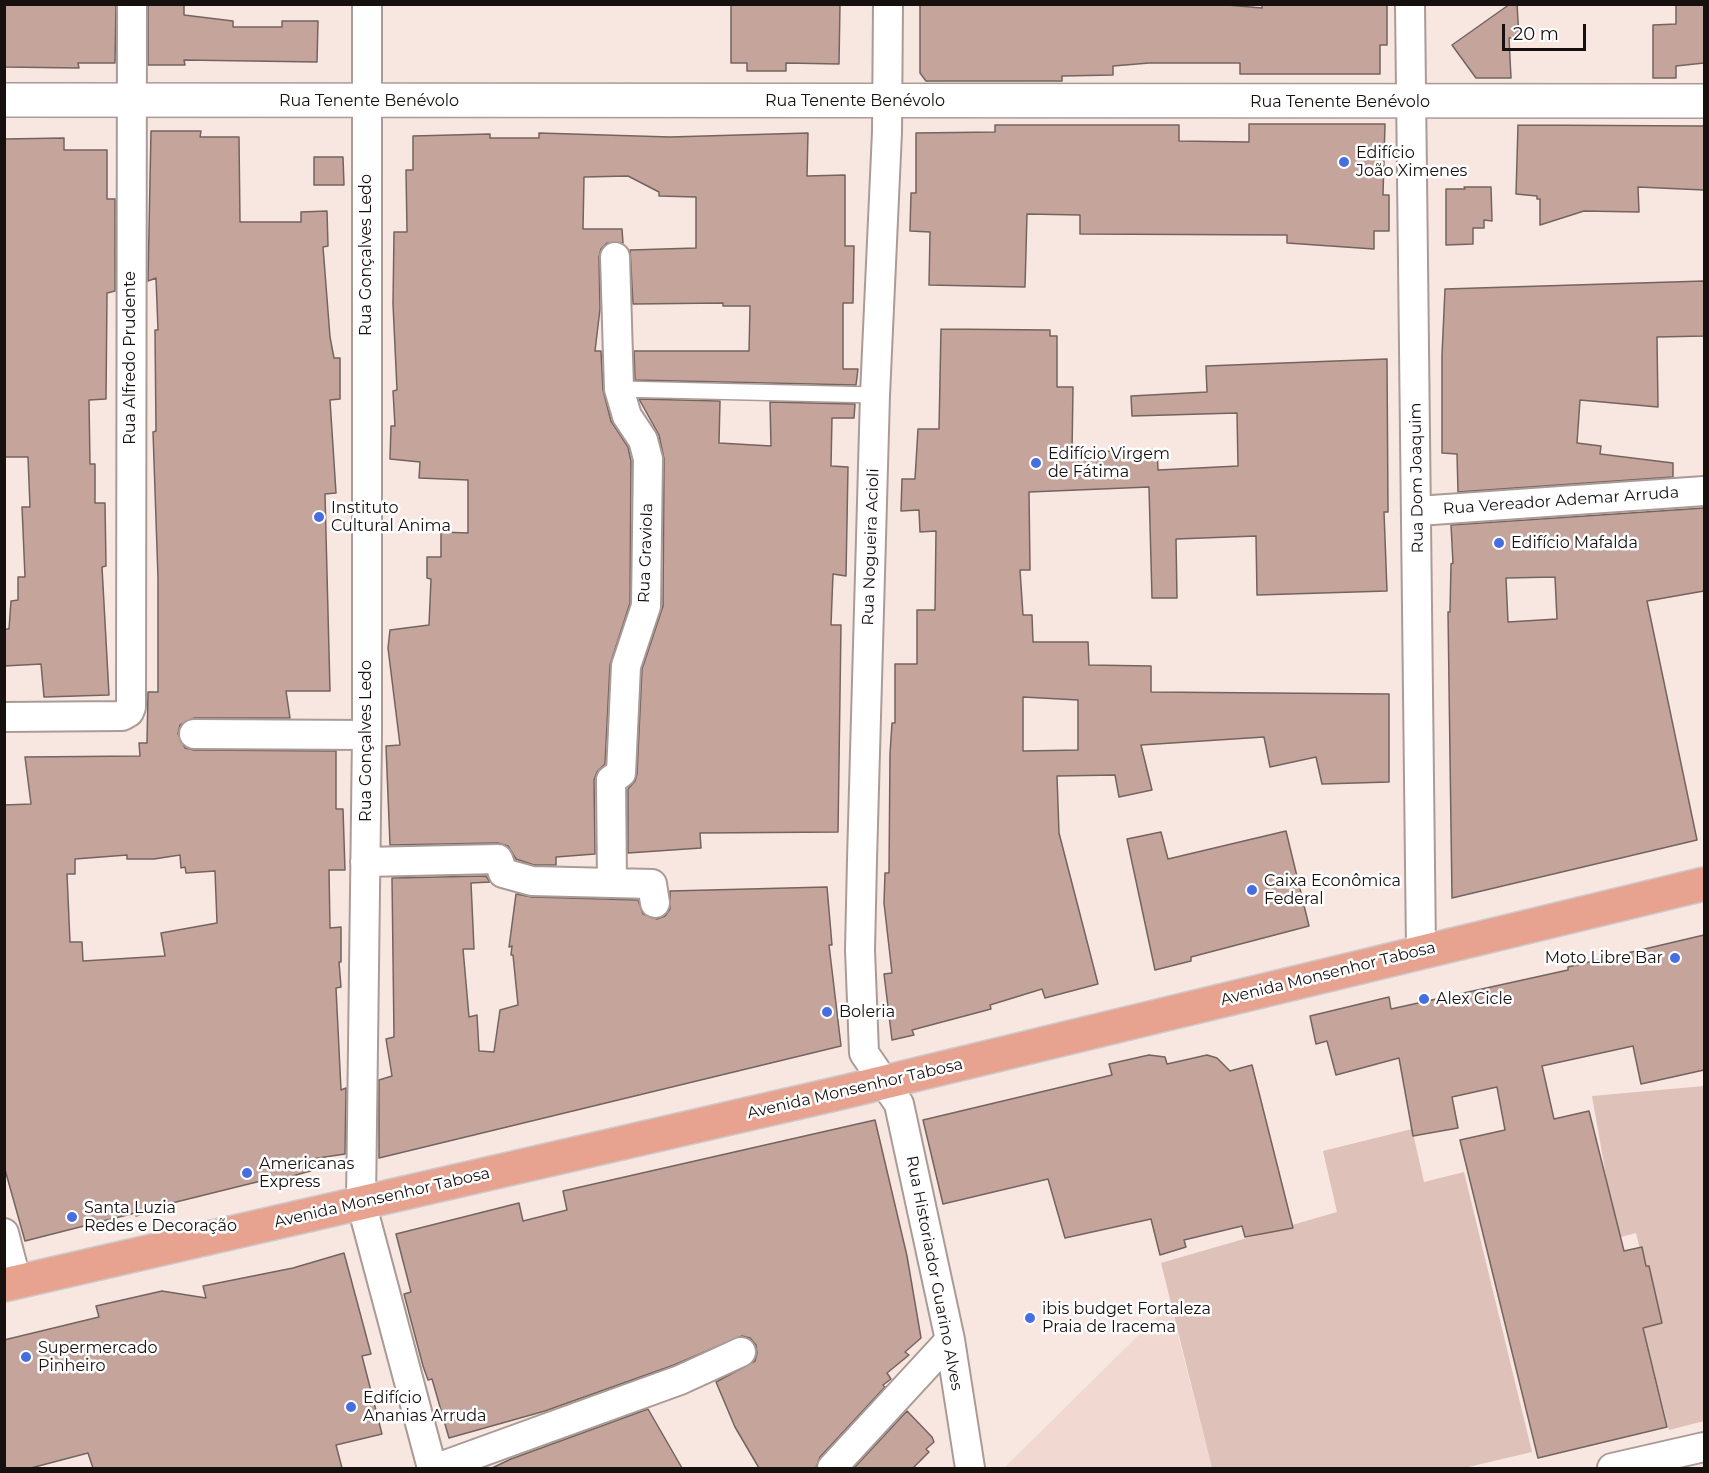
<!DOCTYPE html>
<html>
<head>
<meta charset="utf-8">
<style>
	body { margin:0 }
	#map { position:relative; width:1709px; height:1473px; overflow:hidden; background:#f8e6e1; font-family:Montserrat,sans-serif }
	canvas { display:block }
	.frame { position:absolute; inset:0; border:6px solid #16100f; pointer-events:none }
	.scale { position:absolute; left:1502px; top:24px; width:84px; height:27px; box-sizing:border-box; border:3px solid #16100f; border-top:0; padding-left:8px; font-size:18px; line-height:21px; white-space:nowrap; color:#16100f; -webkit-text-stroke:4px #fff; paint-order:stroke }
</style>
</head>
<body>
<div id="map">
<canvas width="1709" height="1473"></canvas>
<div class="frame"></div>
<div class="scale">20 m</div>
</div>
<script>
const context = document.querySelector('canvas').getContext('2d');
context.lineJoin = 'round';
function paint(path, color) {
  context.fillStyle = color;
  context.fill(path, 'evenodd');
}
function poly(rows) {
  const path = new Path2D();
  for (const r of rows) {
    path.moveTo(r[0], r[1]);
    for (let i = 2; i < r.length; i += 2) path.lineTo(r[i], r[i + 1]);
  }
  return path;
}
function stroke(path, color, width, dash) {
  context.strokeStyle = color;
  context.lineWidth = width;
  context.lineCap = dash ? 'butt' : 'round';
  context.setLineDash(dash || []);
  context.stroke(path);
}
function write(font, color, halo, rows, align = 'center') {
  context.font = font + ' Montserrat,sans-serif';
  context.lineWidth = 5;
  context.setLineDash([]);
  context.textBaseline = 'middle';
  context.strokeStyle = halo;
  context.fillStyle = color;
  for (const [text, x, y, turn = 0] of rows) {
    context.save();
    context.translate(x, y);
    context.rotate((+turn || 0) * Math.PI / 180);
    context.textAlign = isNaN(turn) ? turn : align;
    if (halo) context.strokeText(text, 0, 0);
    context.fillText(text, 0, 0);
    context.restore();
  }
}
const built = poly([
	[1170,1304,1212,1468,1004,1468]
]);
const green = poly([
	[1704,1086,1704,1421,1669,1430,1643,1327,1658,1323,1636,1233,1617,1238,1592,1096],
	[1412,1129,1424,1182,1464,1172,1532,1452,1464,1468,1212,1468,1161,1263,1337,1212,1323,1151]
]);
const building = poly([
	[4,4,116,4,115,63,78,63,79,68,4,67,4,4],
	[148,4,184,4,184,15,233,21,233,27,282,27,282,21,318,21,317,62,184,60,185,65,148,65,148,4],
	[731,4,840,4,839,64,786,63,786,71,747,71,747,63,731,63,731,4],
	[920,4,1216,4,1262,8,1262,4,1387,4,1387,45,1380,45,1380,74,1240,74,1240,63,1149,63,1113,66,1113,75,1062,76,1062,81,926,81,920,73,920,4],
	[1510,4,1517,4,1519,37,1509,38,1511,78,1476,78,1452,45,1510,4],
	[1676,4,1704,4,1704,63,1676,66,1676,78,1653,78,1653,25,1676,24,1676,4],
	[1249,124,1385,124,1383,195,1389,195,1389,231,1374,231,1374,249,1287,243,1287,235,1080,234,1080,215,1027,214,1025,287,929,285,930,232,910,231,911,193,916,193,916,133,995,132,995,125,1179,125,1179,141,1249,142,1249,124],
	[1518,125,1704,126,1704,190,1638,187,1639,212,1584,211,1540,225,1540,199,1537,199,1537,196,1516,194,1518,125],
	[151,131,201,131,200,137,239,137,240,222,301,222,301,212,327,211,328,246,323,247,330,337,334,358,340,358,340,399,330,400,336,493,325,494,330,691,286,691,290,718,194,718,180,725,178,734,185,748,194,750,336,751,336,809,343,809,345,870,329,870,330,928,341,927,341,962,339,962,341,987,336,988,341,1090,346,1088,345,1154,312,1159,314,1170,278,1180,277,1177,168,1204,169,1207,136,1216,135,1213,25,1241,4,1166,4,805,31,804,25,757,140,756,139,743,147,743,148,692,158,692,158,578,153,432,156,431,155,330,158,330,156,278,148,281,151,131],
	[127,855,127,859,154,859,180,855,181,868,185,867,186,873,215,871,217,923,161,933,165,956,83,961,82,942,70,942,67,874,75,874,75,859,127,855],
	[539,133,670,137,808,133,807,176,845,175,845,246,854,246,853,303,843,303,843,369,858,369,856,385,635,380,634,351,749,351,750,306,723,306,723,303,633,304,630,250,696,248,696,197,659,196,659,192,628,176,584,177,583,229,622,229,623,243,607,243,601,249,599,257,600,309,595,351,601,351,603,390,611,421,628,447,631,461,630,603,610,665,605,764,597,772,594,780,595,854,556,857,556,865,534,865,516,859,508,846,498,843,390,845,386,746,400,745,388,648,390,630,429,625,431,579,427,578,427,557,441,557,441,532,468,533,468,480,419,478,420,462,390,459,391,426,395,426,393,391,397,390,393,304,394,232,407,232,406,170,413,170,413,136,490,134,490,138,539,138,539,133],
	[64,138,64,150,107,150,107,199,115,199,115,291,107,293,106,399,89,400,90,464,95,464,95,503,105,503,106,566,102,567,109,695,44,697,41,664,4,666,4,629,9,629,11,601,18,600,18,577,25,577,22,507,30,507,28,457,4,457,4,139,64,138],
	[314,157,343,157,344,185,314,185,314,157],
	[1464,187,1491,187,1492,221,1484,220,1484,228,1473,228,1473,244,1446,245,1446,189,1465,189,1464,187],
	[1704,281,1704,336,1657,337,1658,407,1580,400,1577,443,1601,446,1600,454,1673,463,1673,477,1458,492,1457,454,1442,453,1442,355,1445,289,1704,281],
	[941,329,1050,330,1050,336,1057,336,1057,387,1073,387,1072,453,1157,449,1158,470,1238,466,1237,413,1132,416,1131,396,1207,392,1206,366,1387,359,1388,512,1384,512,1387,591,1257,595,1256,536,1176,539,1177,598,1152,598,1149,487,1029,492,1030,570,1020,570,1023,615,1032,615,1033,642,1088,642,1089,665,1151,666,1151,692,1389,694,1389,782,1322,784,1316,757,1270,767,1264,737,1141,745,1152,790,1119,797,1115,775,1057,776,1059,833,1098,984,1045,998,1042,989,990,1005,991,1009,912,1030,914,1035,892,1040,884,974,892,973,884,903,885,873,889,873,890,754,892,723,895,723,895,664,917,664,917,610,935,610,936,531,920,532,919,510,901,511,902,479,915,479,918,429,939,429,941,329],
	[1023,697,1078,700,1078,750,1023,751,1023,697],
	[639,399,720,401,719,443,771,446,770,402,855,404,854,418,832,418,831,466,848,467,846,576,833,574,831,625,841,625,838,832,700,833,701,848,628,853,628,789,635,781,637,774,642,669,663,606,664,459,659,435,639,399],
	[1704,508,1704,591,1647,601,1697,840,1452,898,1448,612,1450,612,1451,564,1453,563,1451,525,1704,508],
	[1555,577,1557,619,1508,622,1506,578,1555,577],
	[1286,831,1309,926,1191,957,1191,961,1155,970,1127,839,1161,832,1168,859,1286,831],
	[486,876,490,882,471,883,474,949,463,949,469,1017,477,1015,479,1051,494,1052,500,1010,518,1005,513,955,511,955,512,946,509,947,516,894,532,897,638,900,643,914,657,919,665,916,670,909,670,891,827,887,832,945,829,945,841,1046,379,1158,379,1080,392,1076,386,1039,394,1037,392,878,486,876],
	[1704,935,1704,1070,1641,1084,1633,1046,1542,1066,1554,1119,1589,1111,1624,1251,1642,1247,1646,1266,1649,1266,1662,1323,1643,1328,1667,1427,1538,1458,1460,1140,1505,1130,1497,1087,1452,1097,1458,1128,1413,1136,1399,1058,1336,1075,1327,1041,1316,1044,1310,1016,1389,997,1391,1009,1568,970,1568,967,1704,935],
	[1149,1055,1165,1057,1167,1064,1207,1055,1217,1058,1230,1071,1252,1065,1293,1228,1245,1237,1242,1226,1184,1240,1186,1247,1160,1255,1151,1219,1065,1238,1048,1179,943,1204,923,1120,1112,1075,1109,1064,1149,1055],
	[875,1120,907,1256,921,1338,905,1352,909,1355,887,1373,891,1379,883,1385,885,1387,820,1457,816,1468,759,1468,735,1427,716,1382,755,1361,757,1353,756,1345,750,1338,742,1336,674,1365,545,1411,449,1438,432,1379,428,1380,423,1366,404,1294,411,1292,396,1234,519,1203,523,1221,567,1210,563,1191,875,1120],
	[344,1253,371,1354,362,1356,382,1434,336,1445,342,1468,93,1468,88,1453,31,1468,4,1468,4,1340,99,1317,96,1306,162,1291,206,1298,203,1286,293,1268,344,1253],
	[648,1409,682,1468,492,1468,511,1459,648,1409],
	[907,1411,932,1437,934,1442,926,1449,929,1452,913,1468,854,1468,907,1411]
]);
const service = poly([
	[619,389,875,395]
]);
const minor = poly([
	[367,4,367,735,361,1202,432,1468],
	[888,4,887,132,875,395,862,860,860,950,864,1053,899,1104,950,1340,970,1468],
	[1410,4,1421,951],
	[1418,511,1704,491],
	[4,717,122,716,129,712,131,707,132,4],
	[194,734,367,735],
	[365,862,498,859,503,873,532,881,652,884,655,903],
	[612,882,611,780,621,773,626,666,646,606,648,459,643,440,627,416,619,389,615,257],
	[4,1233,17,1283],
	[437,1468,680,1380,741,1352],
	[832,1468,950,1340],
	[1612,1468,1704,1447]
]);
const tertiary = poly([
	[4,100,1704,101]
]);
const primary = poly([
	[4,1285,848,1091,1704,884]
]);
const markers = [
	[1344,162,6,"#456fe1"],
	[1036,463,6,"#456fe1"],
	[319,517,6,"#456fe1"],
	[1499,543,6,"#456fe1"],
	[1252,890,6,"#456fe1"],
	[1675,958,6,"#456fe1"],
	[1424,999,6,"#456fe1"],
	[827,1012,6,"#456fe1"],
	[247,1173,6,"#456fe1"],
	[72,1217,6,"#456fe1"],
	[1030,1318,6,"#456fe1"],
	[26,1357,6,"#456fe1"],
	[351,1407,6,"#456fe1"]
];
const streetNames = [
	["Rua Tenente Benévolo",369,101],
	["Rua Tenente Benévolo",855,101],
	["Rua Tenente Benévolo",1340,102],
	["Rua Gonçalves Ledo",366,255,-90],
	["Rua Alfredo Prudente",130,358,-90],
	["Rua Dom Joaquim",1417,478,-91],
	["Rua Vereador Ademar Arruda",1561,501,-4],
	["Rua Nogueira Acioli",871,547,-88],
	["Rua Graviola",646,553,-88],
	["Rua Gonçalves Ledo",366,741,-90],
	["Avenida Monsenhor Tabosa",1328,974,-14],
	["Avenida Monsenhor Tabosa",855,1089,-13],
	["Avenida Monsenhor Tabosa",382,1198,-13],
	["Rua Historiador Guarino Alves",934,1273,79]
];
const poiNames = [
	["Edifício",1356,153],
	["João Ximenes",1356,171],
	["Edifício Virgem",1048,454],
	["de Fátima",1048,472],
	["Instituto",331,508],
	["Cultural Anima",331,526],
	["Edifício Mafalda",1511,543],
	["Caixa Econômica",1264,881],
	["Federal",1264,899],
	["Moto Libre Bar",1663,958,"right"],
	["Alex Cicle",1436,999],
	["Boleria",839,1012],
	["Americanas",259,1164],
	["Express",259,1182],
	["Santa Luzia",84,1208],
	["Redes e Decoração",84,1226],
	["ibis budget Fortaleza",1042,1309],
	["Praia de Iracema",1042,1327],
	["Supermercado",38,1348],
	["Pinheiro",38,1366],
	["Edifício",363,1398],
	["Ananias Arruda",363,1416]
];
paint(built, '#f1d8d0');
paint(green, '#dec1b9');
paint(building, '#c4a49b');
stroke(building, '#736460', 1.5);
stroke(service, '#ab9b96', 18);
stroke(minor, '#ab9b96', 32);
stroke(tertiary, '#ab9b96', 36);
stroke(primary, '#cccaca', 36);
stroke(service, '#fff', 15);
stroke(minor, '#fff', 28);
stroke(tertiary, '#fff', 33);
stroke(primary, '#e8a390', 33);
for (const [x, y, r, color] of markers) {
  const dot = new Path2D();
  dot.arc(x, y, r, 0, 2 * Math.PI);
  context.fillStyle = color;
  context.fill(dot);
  stroke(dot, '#fff', 2);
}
write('16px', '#16100f', '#fff', streetNames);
write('16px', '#16100f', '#fff', poiNames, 'left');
</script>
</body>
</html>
